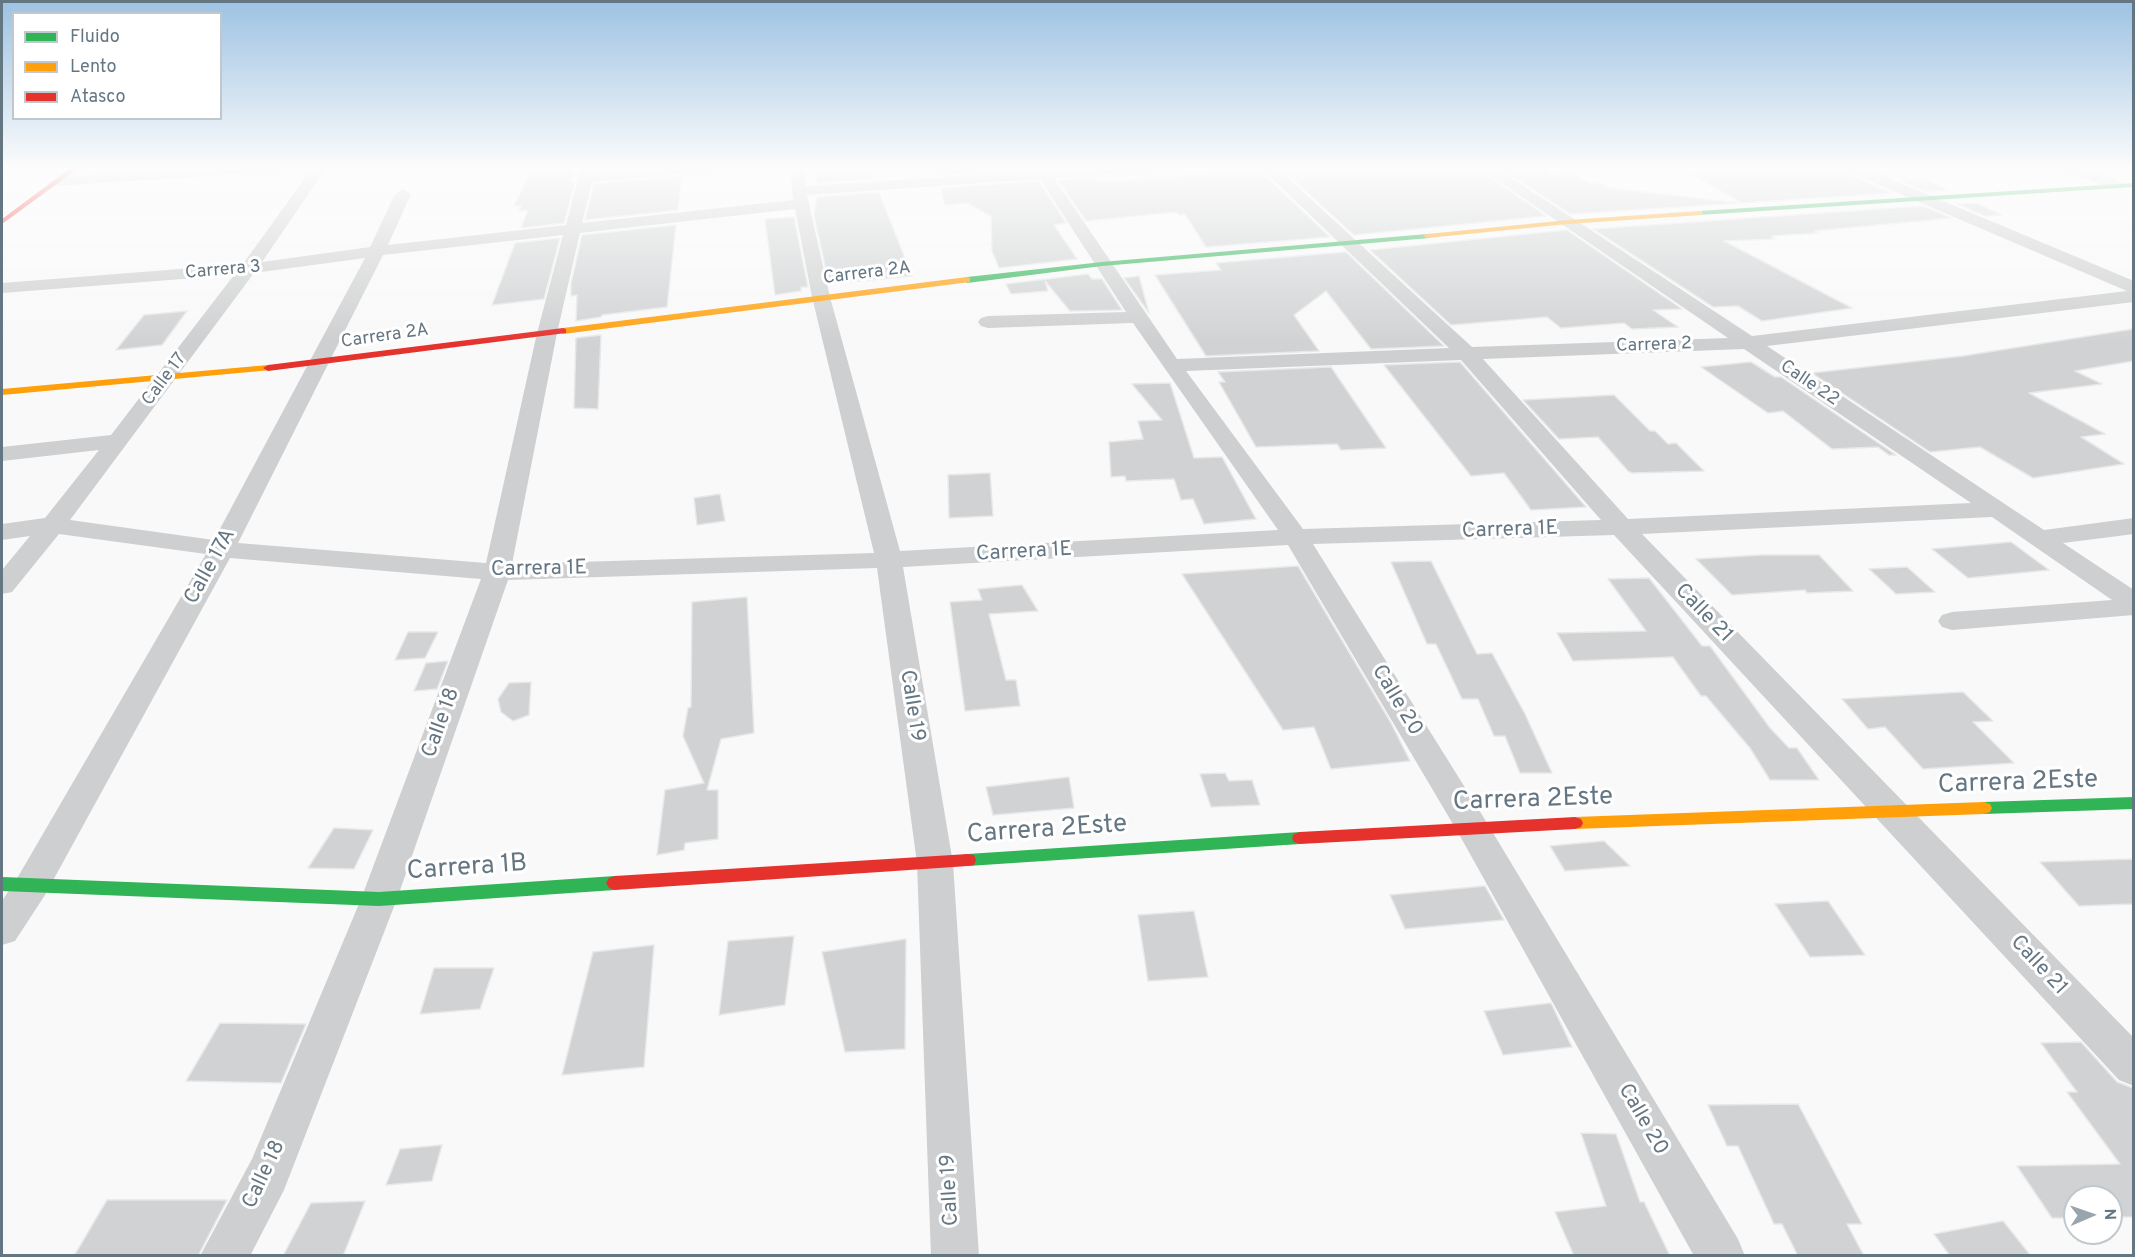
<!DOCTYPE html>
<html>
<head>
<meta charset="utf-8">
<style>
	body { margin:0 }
	#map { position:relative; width:2135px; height:1257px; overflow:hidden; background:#f9f9f9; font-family:Overpass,sans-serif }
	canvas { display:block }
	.frame { position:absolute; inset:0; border:3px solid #657683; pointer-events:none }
	.legend { position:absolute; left:12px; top:12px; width:210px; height:108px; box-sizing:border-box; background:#fff; border:2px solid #c1c8cd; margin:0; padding:8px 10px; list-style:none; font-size:18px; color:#657683 }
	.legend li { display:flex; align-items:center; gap:12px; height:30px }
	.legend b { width:30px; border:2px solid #c1c8cd }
	.north { position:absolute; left:2063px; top:1185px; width:60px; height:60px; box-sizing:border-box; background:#fff; border:2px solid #c1c8cd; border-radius:50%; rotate:88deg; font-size:16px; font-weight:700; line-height:24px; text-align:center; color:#657683 }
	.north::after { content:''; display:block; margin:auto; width:21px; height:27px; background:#99a4ac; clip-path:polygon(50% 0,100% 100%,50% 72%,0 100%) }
</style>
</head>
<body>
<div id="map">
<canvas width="2135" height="1257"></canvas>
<div class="frame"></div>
<ul class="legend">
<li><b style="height:8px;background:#30b455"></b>Fluido</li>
<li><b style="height:8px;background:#ff9f0a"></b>Lento</li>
<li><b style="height:8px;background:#e5322d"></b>Atasco</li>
</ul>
<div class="north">N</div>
</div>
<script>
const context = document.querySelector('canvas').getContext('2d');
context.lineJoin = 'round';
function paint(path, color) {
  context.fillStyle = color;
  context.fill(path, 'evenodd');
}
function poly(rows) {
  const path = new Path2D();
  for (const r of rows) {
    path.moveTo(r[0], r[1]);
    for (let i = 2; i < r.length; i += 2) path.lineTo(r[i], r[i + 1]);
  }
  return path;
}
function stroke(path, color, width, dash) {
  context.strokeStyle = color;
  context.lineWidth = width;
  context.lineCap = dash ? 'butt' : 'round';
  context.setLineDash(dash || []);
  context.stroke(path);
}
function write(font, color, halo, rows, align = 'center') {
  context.font = font + ' Overpass,sans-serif';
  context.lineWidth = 6;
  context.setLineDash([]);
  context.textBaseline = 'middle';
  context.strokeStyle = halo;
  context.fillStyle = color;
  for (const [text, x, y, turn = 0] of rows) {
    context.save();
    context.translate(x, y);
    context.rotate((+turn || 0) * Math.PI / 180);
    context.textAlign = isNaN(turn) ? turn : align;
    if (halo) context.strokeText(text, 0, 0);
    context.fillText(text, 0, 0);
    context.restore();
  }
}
const building = poly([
	[818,167,839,167,840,173,871,172,874,179,817,183,818,167],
	[947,167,1030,167,1030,169,937,175,936,170,948,169,947,167],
	[1353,167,1476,167,1546,216,1354,235,1284,171,1353,167],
	[1499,167,1549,167,1550,175,1575,174,1590,183,1599,182,1609,188,1741,203,1570,214,1499,167],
	[1834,168,1892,193,1741,203,1692,174,1834,168],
	[574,170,570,182,575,182,564,223,521,228,528,210,519,211,521,206,514,206,530,173,574,170],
	[1260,171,1330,237,1206,247,1185,214,1179,215,1176,212,1086,221,1058,180,1096,177,1098,181,1114,181,1260,171],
	[682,176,678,210,585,220,594,184,682,176],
	[1925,179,1947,190,1925,191,1900,181,1925,179],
	[1039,181,1066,223,1054,225,1077,259,999,268,992,251,991,216,967,203,945,205,941,188,1039,181],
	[879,192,912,276,829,284,814,215,817,197,879,192],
	[1976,203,2002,215,1985,216,1957,204,1976,203],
	[1923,206,1952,218,1814,231,1819,233,1771,236,1775,239,1724,241,1852,308,1762,321,1738,306,1713,307,1593,229,1923,206],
	[794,217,808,287,801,287,801,291,775,295,765,219,794,217],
	[676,225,667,307,602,315,601,317,576,321,577,295,571,296,571,283,582,235,676,225],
	[1567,230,1682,309,1653,310,1678,327,1632,329,1624,323,1561,328,1547,317,1451,325,1370,250,1567,230],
	[560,238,544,299,492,305,515,243,560,238],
	[1346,252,1444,346,1371,349,1326,291,1294,315,1319,351,1206,356,1155,275,1221,270,1216,263,1346,252],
	[1088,274,1092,279,1102,279,1122,310,1070,311,1045,281,1048,291,1011,294,1006,284,1088,274],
	[1139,276,1149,313,1124,278,1139,276],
	[187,311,162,345,116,350,144,315,187,311],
	[2133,329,2133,361,2075,371,2102,384,2029,393,2105,434,2081,437,2124,464,2033,478,1980,447,1930,452,1812,373,1963,356,2133,329],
	[601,335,598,409,574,408,576,338,601,335],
	[1460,362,1586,507,1531,510,1504,473,1471,476,1384,365,1460,362],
	[1751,362,1775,377,1781,377,1896,455,1889,455,1878,447,1832,449,1783,411,1768,413,1701,367,1751,362],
	[1331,367,1386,448,1341,450,1337,444,1256,447,1219,382,1225,382,1218,372,1331,367],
	[1170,383,1194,458,1222,457,1256,519,1204,524,1193,499,1181,500,1174,479,1126,481,1125,476,1111,477,1109,442,1143,439,1138,421,1162,420,1132,384,1170,383],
	[1614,395,1650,431,1655,431,1668,444,1676,443,1704,471,1632,473,1628,471,1598,437,1559,439,1523,400,1614,395],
	[990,473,993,516,949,518,948,475,990,473],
	[720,494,725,521,697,525,694,498,720,494],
	[2011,542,2049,570,1968,578,1932,549,2011,542],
	[1761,555,1819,555,1853,591,1807,593,1805,590,1732,595,1696,559,1761,555],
	[1431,561,1477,654,1492,653,1525,714,1552,773,1520,773,1505,736,1494,736,1478,699,1462,699,1436,644,1427,644,1391,562,1431,561],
	[1298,566,1391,723,1410,761,1331,769,1314,727,1283,730,1182,574,1298,566],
	[1907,567,1935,592,1896,594,1869,569,1907,567],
	[1649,578,1702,646,1710,646,1770,728,1789,748,1797,748,1819,780,1770,780,1750,748,1706,696,1701,696,1673,657,1573,661,1557,633,1646,631,1608,579,1649,578],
	[1022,585,1038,611,989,614,1006,680,1016,680,1020,706,965,711,950,602,982,600,978,589,1022,585],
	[747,597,754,733,721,739,707,790,718,790,718,839,685,843,684,850,657,855,665,790,704,783,683,736,688,708,691,707,692,602,747,597],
	[408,632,438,632,425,658,395,660,408,632],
	[448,661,437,689,414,691,426,663,448,661],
	[531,682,529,715,513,721,501,712,498,699,509,683,531,682],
	[1963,692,1993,721,1973,722,2014,763,1923,769,1885,727,1868,729,1842,699,1963,692],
	[1225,773,1229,781,1252,780,1260,805,1211,807,1200,774,1225,773],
	[1069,777,1074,808,993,815,986,787,1069,777],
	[334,828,373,830,354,869,308,868,334,828],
	[1604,841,1630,866,1565,871,1550,846,1604,841],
	[2133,859,2133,904,2079,906,2040,862,2133,859],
	[1485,886,1504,920,1405,929,1390,895,1485,886],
	[1828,901,1865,955,1810,957,1775,904,1828,901],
	[1194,911,1208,977,1148,981,1138,915,1194,911],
	[794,936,785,1005,719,1015,728,941,794,936],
	[906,939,905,1049,845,1052,822,952,906,939],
	[654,945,644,1067,562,1075,593,952,654,945],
	[434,968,494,968,480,1009,420,1014,434,968],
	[1551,1003,1572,1047,1503,1055,1484,1011,1551,1003],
	[220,1023,306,1024,281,1083,186,1081,220,1023],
	[2081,1042,2117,1082,2133,1088,2133,1217,2111,1217,2111,1197,2075,1197,2075,1218,2052,1218,2017,1166,2120,1164,2067,1092,2077,1092,2041,1043,2081,1042],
	[1798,1104,1862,1224,1847,1224,1864,1256,1798,1256,1782,1224,1774,1224,1738,1146,1727,1146,1708,1105,1798,1104],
	[1581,1133,1616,1134,1640,1202,1644,1202,1670,1256,1574,1256,1555,1212,1606,1206,1581,1133],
	[442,1145,432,1181,386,1185,400,1149,442,1145],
	[107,1200,227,1200,198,1256,74,1256,107,1200],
	[365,1201,343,1256,283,1256,311,1203,365,1201],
	[2003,1221,2031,1256,1950,1256,1934,1234,2003,1221]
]);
const street = poly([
	[211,167,285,167,278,171,57,186,50,182,57,178,211,167],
	[313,167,327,167,262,262,370,247,395,194,403,189,411,194,388,245,566,225,581,167,595,167,594,173,658,167,716,167,709,171,592,182,582,223,793,200,790,167,804,167,806,186,1034,171,1032,167,1046,167,1048,170,1160,167,1153,171,1054,178,1177,359,1449,348,1260,167,1276,167,1472,347,1728,338,1478,167,1495,167,1752,336,2127,291,1844,170,1842,167,1862,167,2134,281,2134,302,1767,346,2044,530,2134,518,2134,534,2063,543,2134,590,2134,615,1952,630,1942,627,1938,621,1942,615,1952,612,2112,600,1992,517,1642,534,2134,1038,2134,1086,2119,1080,1614,535,1313,544,1484,818,1738,1239,1745,1256,1694,1256,1460,836,1288,545,903,567,953,863,979,1256,931,1256,917,863,877,568,508,580,397,899,284,1190,250,1256,200,1256,252,1159,361,899,481,579,230,558,45,895,15,941,2,945,2,901,19,875,206,554,59,534,12,592,2,594,2,570,30,536,2,540,2,524,45,518,99,450,2,461,2,447,111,435,234,275,2,293,2,283,243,264,313,167],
	[1040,179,1126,312,988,316,981,318,978,322,981,326,988,328,1133,323,1278,530,900,551,830,297,807,195,1040,179],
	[795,209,812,297,874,553,512,564,557,333,580,233,795,209],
	[563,235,537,333,486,563,238,543,383,255,563,235],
	[365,258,214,540,70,520,254,273,365,258],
	[1744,349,1971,503,1628,519,1483,359,1744,349],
	[1461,360,1601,520,1303,529,1186,371,1461,360],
	[2061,167,2082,167,2121,182,2123,185,2116,189,2111,188,2063,170,2061,167]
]);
const fast = poly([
	[2134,183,2134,187,1699,215,1695,213,1699,211,2134,183],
	[1427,234,1431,236,1430,238,1102,266,967,283,963,280,967,277,1102,262,1427,234],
	[2134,797,2134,809,1984,814,1978,812,1976,808,1978,804,1984,802,2134,797],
	[1300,832,1306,834,1308,838,1306,842,1300,844,968,866,962,865,960,860,962,855,968,854,1300,832],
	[615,876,621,878,624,883,621,888,615,890,379,906,2,891,2,877,379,892,615,876]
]);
const slow = poly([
	[1699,211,1702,211,1702,215,1568,224,1427,238,1423,236,1427,234,1568,220,1699,211],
	[967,277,970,278,970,282,563,334,558,331,563,328,967,277],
	[268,365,271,366,271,370,2,395,2,389,268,365],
	[1984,802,1990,804,1992,808,1990,812,1984,814,1575,829,1569,827,1567,823,1569,819,1575,817,1984,802]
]);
const jam = poly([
	[72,167,80,167,2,224,2,219,72,167],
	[563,328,566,329,566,333,268,371,263,368,268,365,563,328],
	[1575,817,1581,819,1583,823,1581,827,1575,829,1300,844,1294,842,1292,838,1294,834,1300,832,1575,817],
	[968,854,974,855,976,860,974,865,968,866,615,890,609,888,606,883,609,878,615,876,968,854]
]);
const farStreetnames = [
	["Carrera 3",223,271,-5],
	["Carrera 2A",867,274,-7],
	["Carrera 2A",385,337,-8],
	["Carrera 2",1654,346,-2],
	["Calle 17",165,380,-53],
	["Calle 22",1809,384,34]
];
const streetNames = [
	["Carrera 1E",1510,531,-2],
	["Carrera 1E",1024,553,-3],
	["Calle 17A",211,567,-61],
	["Carrera 1E",539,570,-1],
	["Calle 21",1703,614,46],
	["Calle 20",1396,701,59],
	["Calle 19",911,706,81],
	["Calle 18",442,723,-70],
	["Calle 21",2038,966,47],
	["Calle 20",1642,1120,60],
	["Calle 18",265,1175,-65],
	["Calle 19",951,1190,-93]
];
const nearStreetnames = [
	["Carrera 2Este",2018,784,-2],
	["Carrera 2Este",1533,801,-2],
	["Carrera 2Este",1047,831,-4],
	["Carrera 1B",467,869,-4]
];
paint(building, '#d0d2d3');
stroke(building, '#e8e8e8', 1.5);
paint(street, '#cecfd0');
paint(fast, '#30b455');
paint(slow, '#ff9f0a');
paint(jam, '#e5322d');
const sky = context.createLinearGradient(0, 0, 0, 343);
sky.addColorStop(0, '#9dc2e2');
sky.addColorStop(0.49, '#fcfcfc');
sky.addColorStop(1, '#fcfcfc00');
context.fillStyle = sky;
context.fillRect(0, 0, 2135, 343);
write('18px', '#657683', '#fff', farStreetnames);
write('21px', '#657683', '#fff', streetNames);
write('26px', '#657683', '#fff', nearStreetnames);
</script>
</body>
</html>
